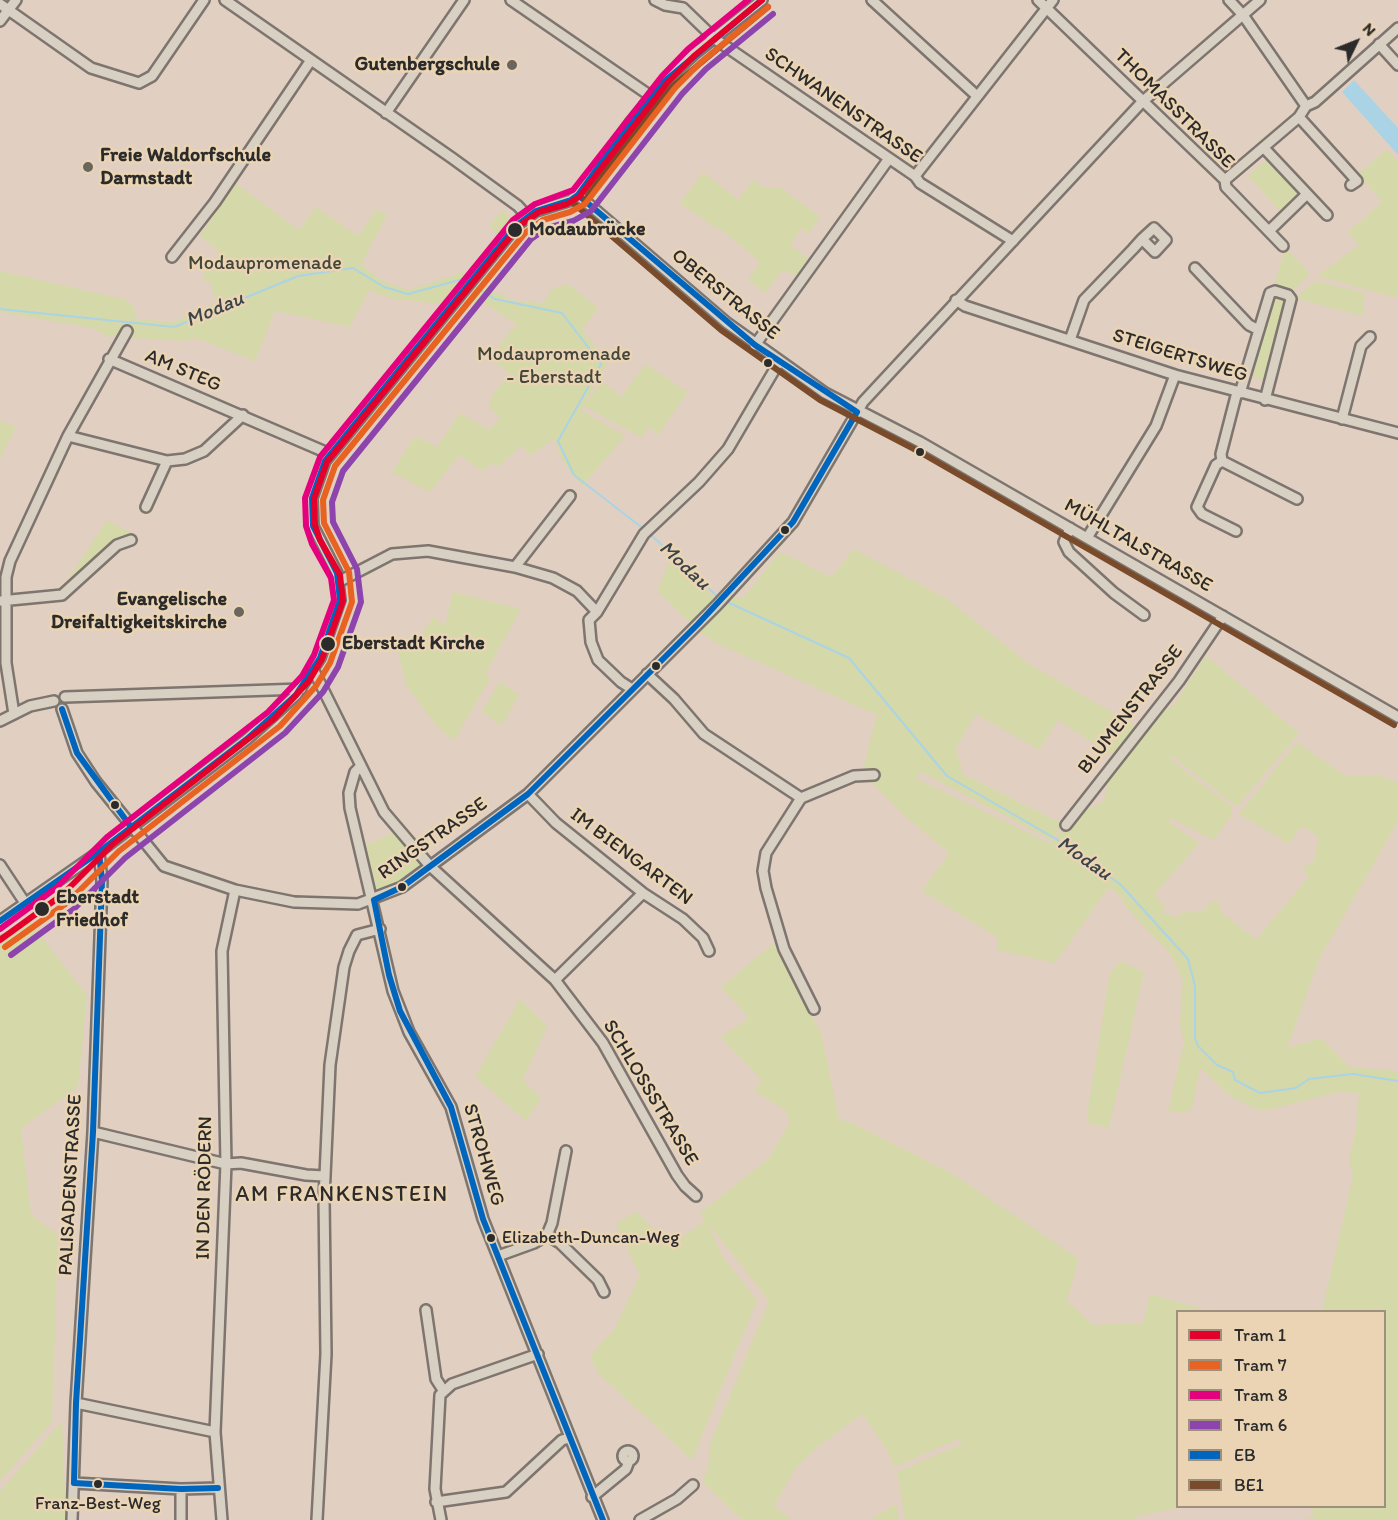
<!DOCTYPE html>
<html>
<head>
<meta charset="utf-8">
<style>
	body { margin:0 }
	#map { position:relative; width:1398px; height:1520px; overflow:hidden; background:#e1d0c1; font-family:Itim,sans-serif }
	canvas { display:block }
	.legend { position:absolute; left:1176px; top:1310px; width:210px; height:198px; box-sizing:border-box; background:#ead4b3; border:2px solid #9e907d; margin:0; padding:8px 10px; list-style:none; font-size:18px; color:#2b2b2b }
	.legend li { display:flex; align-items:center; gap:12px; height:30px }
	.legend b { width:30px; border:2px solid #9e907d }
	.north { position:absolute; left:1326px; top:12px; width:60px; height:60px; -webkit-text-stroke:4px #ead4b3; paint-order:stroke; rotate:47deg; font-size:16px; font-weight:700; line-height:24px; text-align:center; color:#2b2b2b }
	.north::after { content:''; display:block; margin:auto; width:21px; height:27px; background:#2b2b2b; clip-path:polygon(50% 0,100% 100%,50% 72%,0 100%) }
</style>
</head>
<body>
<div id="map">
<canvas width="1398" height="1520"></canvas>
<ul class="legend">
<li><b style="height:8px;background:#e4002b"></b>Tram 1</li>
<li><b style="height:8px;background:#e86222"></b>Tram 7</li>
<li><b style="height:8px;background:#e5007d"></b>Tram 8</li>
<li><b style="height:8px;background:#8e44ad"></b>Tram 6</li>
<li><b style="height:8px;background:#0065bd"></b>EB</li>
<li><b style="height:8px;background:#7a4b2a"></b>BE1</li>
</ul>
<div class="north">N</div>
</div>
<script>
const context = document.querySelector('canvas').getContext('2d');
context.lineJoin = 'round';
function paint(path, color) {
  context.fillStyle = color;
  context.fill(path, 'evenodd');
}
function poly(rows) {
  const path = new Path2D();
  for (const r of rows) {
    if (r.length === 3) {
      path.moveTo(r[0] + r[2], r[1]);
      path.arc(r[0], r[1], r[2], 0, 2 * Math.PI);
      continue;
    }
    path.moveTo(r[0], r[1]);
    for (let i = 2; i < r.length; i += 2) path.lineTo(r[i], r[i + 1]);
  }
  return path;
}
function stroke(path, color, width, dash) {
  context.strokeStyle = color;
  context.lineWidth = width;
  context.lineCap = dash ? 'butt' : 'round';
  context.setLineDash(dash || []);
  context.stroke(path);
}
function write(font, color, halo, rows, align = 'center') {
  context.font = font + ' Itim,sans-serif';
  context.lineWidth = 5;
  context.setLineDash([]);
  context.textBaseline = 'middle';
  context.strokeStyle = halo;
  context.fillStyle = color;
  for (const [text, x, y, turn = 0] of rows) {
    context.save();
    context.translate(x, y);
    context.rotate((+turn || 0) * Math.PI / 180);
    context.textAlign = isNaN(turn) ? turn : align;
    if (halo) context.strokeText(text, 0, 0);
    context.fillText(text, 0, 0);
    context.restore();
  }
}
const green = poly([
	[1387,149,1398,161,1398,298,1317,276,1359,245,1348,232,1382,202,1358,174],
	[1268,158,1301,194,1282,213,1248,176],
	[703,172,738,200,753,180,763,187,780,187,820,217,809,233,801,228,790,245,809,259,797,277,783,269,765,293,748,279,760,262,719,228,717,229,680,203],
	[235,183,299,230,316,207,358,236,377,209,387,216,361,264,384,282,409,290,463,272,470,275,446,307,440,304,390,298,369,290,350,327,275,311,255,361,196,338,184,341,108,336,92,328,0,312,0,271,127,300,135,308,135,319,174,322,214,303,216,301,210,283,202,278,218,254,217,250,200,236],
	[502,210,514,220,501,236,489,227],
	[1287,250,1310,274,1291,292,1274,286,1284,252],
	[1315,281,1364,293,1363,316,1295,298],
	[479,284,515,301,543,303,552,289,568,284,598,308,582,329,607,363,584,405,602,381,621,397,645,364,688,392,658,435,649,427,641,437,583,406,581,410,625,436,582,486,563,462,554,439,530,455,521,445,498,467,493,463,482,471,459,455,430,492,392,472,415,436,437,447,460,413,489,430,500,417,489,407,491,396,510,374,489,358,517,324,483,303,477,309,468,300,472,289],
	[1275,294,1285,298,1287,302,1267,381,1247,375],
	[0,421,16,427,0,459],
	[107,520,134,534,77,583,69,578],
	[854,549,947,599,1029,664,1138,727,1115,757,1058,720,1039,750,976,714,956,748,963,774,1063,824,1051,840,919,771,917,779,1051,844,1074,813,1099,805,1104,800,1110,773,1162,709,1172,708,1206,656,1299,733,1237,807,1171,755,1171,760,1232,807,1231,816,1214,840,1171,818,1169,822,1199,843,1155,894,1158,896,1157,901,1165,904,1162,913,1180,917,1182,910,1194,913,1207,909,1206,904,1219,901,1221,912,1256,940,1309,876,1303,871,1304,867,1314,861,1319,837,1301,826,1289,844,1239,814,1297,742,1344,775,1382,776,1398,783,1398,821,1320,957,1287,1048,1321,1038,1349,1067,1398,1071,1398,1520,1303,1520,1314,1517,1311,1507,1384,1506,1384,1312,1322,1311,1353,1177,1349,1159,1356,1131,1359,1093,1339,1092,1268,1110,1256,1109,1230,1096,1200,1068,1192,1109,1183,1113,1168,1111,1184,1043,1180,1023,1183,981,1171,955,1123,904,1125,901,1109,887,1055,963,997,950,997,937,922,891,949,853,898,810,862,773,877,715,716,643,701,633,657,591,674,553,718,601,726,594,742,599,780,552,831,577],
	[453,592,521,609,485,674,491,677,454,740,438,728,406,685,398,651,419,638,433,617,445,625],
	[500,682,519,695,501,726,482,711],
	[397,831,430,866,374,900,360,848],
	[30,921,87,996,78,1087,21,1128,31,1215,58,1235,52,1422,0,1481,0,943],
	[779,939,800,998,821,1032,839,1120,848,1121,951,1173,1079,1259,1067,1301,1093,1325,1143,1323,1150,1294,1208,1311,1178,1312,1178,1506,1182,1507,1136,1516,1137,1520,905,1520,897,1472,962,1444,959,1439,894,1467,886,1448,862,1414,820,1445,795,1469,774,1506,792,1520,742,1520,703,1482,709,1463,709,1447,769,1301,707,1222,723,1257,757,1300,692,1460,598,1373,590,1356,615,1328,640,1275,616,1225,635,1211,671,1245,705,1221,700,1213,768,1159,790,1122,786,1111,754,1091,762,1080,721,1037,749,1018,721,987],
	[1121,961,1144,972,1109,1128,1086,1122,1110,973],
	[520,999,547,1026,523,1080,541,1098,526,1121,475,1077],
	[62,1421,66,1520,0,1520,0,1491],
	[896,1504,899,1520,869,1520]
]);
const water = poly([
	[1354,80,1398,128,1398,155,1342,92]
]);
const stream = poly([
	[472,285,495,299,562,313,601,364,558,441,574,475,645,530],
	[0,309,174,327,298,276,353,268,384,287,408,294,463,279,467,282],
	[650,534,720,599],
	[725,601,849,658,947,776,1056,839,1120,884,1188,959,1195,986,1195,1038,1198,1046,1217,1065,1233,1072,1235,1080,1260,1093,1296,1088,1309,1079,1353,1074,1398,1081]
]);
const minor = poly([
	[225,0,452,158,518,206,527,216],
	[511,0,652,97],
	[655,0,665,5,683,8,715,39,915,176,920,183,1013,241],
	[872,0,977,96],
	[1038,0,1225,180,1226,187,1283,246],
	[1229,0,1243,15,1306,106],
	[0,4,91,68,139,83,152,76,204,0],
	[0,21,16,0],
	[1379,44,1398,65],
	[386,113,464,0],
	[1299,117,1357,181,1351,185],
	[1264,148,1327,215],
	[915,176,1053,0],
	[1225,180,1299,117,1306,106,1315,102,1398,28],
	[578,195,727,323,825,393,920,442,1398,717],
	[1269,231,1307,194],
	[172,257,215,202,311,60],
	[1195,268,1249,325,1259,330],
	[956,300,965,306,1175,375,1398,433],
	[1070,340,1084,300,1133,249,1142,239,1154,228,1166,240,1155,252,1142,239],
	[755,345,888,160],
	[109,359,330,454],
	[1237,392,1221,454,1222,461,1297,499],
	[1240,393,1270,293,1275,291,1288,295,1291,299,1265,400],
	[1342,419,1361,346,1370,337],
	[68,436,167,461,185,459,204,451,243,415],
	[1222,461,1216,465,1197,507,1202,514,1236,531],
	[146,507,167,461],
	[1070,528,1064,542,1069,552,1114,593,1144,615],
	[1087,538,1156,426,1175,375],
	[515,567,570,496],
	[340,581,392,554,428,551,515,567,553,578,577,591,597,612],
	[0,601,62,595,117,545,131,540],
	[314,671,384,812,430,866,555,980,603,1043,677,1175,685,1186,696,1196],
	[647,674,674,699,704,734,801,798],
	[632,689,621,682,598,660,591,642,589,620,597,612,644,534,699,482,728,449,779,362],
	[65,697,301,689],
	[62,709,77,753,96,782,164,866,235,890,294,902,358,904,402,887,528,794,717,605,793,522,863,402,1142,102,1260,0],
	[14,714,6,663,6,577,10,561,68,436,127,331],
	[0,721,30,706,54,701],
	[360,767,355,772,349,793,350,808,393,991,409,1032,451,1107,483,1219,603,1520],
	[528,794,556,823,643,893,683,919,703,938,709,951],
	[1066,825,1179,681,1223,616],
	[0,865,25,903],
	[0,921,99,852,247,739,296,695,320,658,340,600,337,573,313,526,312,498,325,461,516,226,536,211,571,200,578,195,630,123,666,80,694,54,762,0],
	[555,980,643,893],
	[814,1009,784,949,766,888,763,871,766,853,801,798,854,776,874,775],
	[93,1132,226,1164,241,1163,306,1175,324,1176],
	[547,1235,560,1243,598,1280,604,1292],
	[498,1256,534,1243,547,1235,552,1223,566,1151],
	[426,1310,436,1379,443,1390],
	[76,1403,215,1432],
	[628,1456,5],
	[74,1483,181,1489,218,1488],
	[592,1497,626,1469,629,1461],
	[436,1502,506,1492,562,1440,569,1438],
	[72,1520,76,1403,93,1132,102,881,99,852],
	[181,1520,181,1489],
	[222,1520,215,1432,226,1164,222,951,235,890],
	[317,1520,326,1354,324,1198,330,1065,344,967,349,951,357,935,380,929],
	[441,1520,435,1489,440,1395,452,1384,538,1354],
	[640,1520,677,1499,693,1485]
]);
const tram = poly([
	[0,936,19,926]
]);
const bus1 = poly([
	[578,195,755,345,857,412],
	[62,709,77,753,131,827],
	[374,900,402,887,528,794,698,624,793,522,857,412],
	[374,900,389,975,400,1011,451,1107,483,1219,603,1520],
	[0,921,99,852,247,739,296,695,320,658,340,600,337,573,313,526,312,498,325,461,516,226,536,211,571,200,578,195,630,123,666,80,762,0],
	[74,1483,76,1403,93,1132,102,881,99,852],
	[74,1483,181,1489,218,1488]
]);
const bus2 = poly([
	[585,200,637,129,673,86,768,7],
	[572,202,721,330,820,400,916,450,1394,725]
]);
const tram1 = poly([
	[0,940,62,895,113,844,274,719,309,681,322,659,343,601,340,575,320,540,315,525,314,499,327,462,519,226,539,212,567,204,579,197,668,82,694,56,762,0]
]);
const tram2 = poly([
	[5,947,68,902,119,851,280,726,316,686,330,663,352,602,349,572,324,523,323,500,335,466,525,233,543,220,570,212,585,204,675,88,700,63,768,7]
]);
const tram3 = poly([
	[0,929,56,888,107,837,268,712,302,676,314,655,334,600,331,578,312,544,306,526,305,498,320,457,513,220,535,204,573,190,662,76,688,49,748,0]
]);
const tram4 = poly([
	[11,955,74,909,125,858,285,733,323,692,338,667,361,602,357,569,333,522,332,502,343,471,531,239,547,228,573,221,591,211,682,94,706,69,773,14]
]);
const markers = [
	[512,65,6,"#6b6560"],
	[88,167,6,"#6b6560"],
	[515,230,8,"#2b2b2b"],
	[768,363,5,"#2b2b2b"],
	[920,452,5,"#2b2b2b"],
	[785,530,5,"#2b2b2b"],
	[239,612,6,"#6b6560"],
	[328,644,8,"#2b2b2b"],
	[656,666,5,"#2b2b2b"],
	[115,805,5,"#2b2b2b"],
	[402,887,5,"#2b2b2b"],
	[42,909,8,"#2b2b2b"],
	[491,1238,5,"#2b2b2b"],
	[98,1484,5,"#2b2b2b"]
];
const busNames = [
	["Elizabeth-Duncan-Weg",502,1238],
	["Franz-Best-Weg",98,1504,"center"]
];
const poiNames = [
	["Gutenbergschule",500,65],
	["Freie Waldorfschule",100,156,"left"],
	["Darmstadt",100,179,"left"],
	["Evangelische",227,600],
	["Dreifaltigkeitskirche",227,623]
];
const streetNames = [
	["SCHWANENSTRASSE",843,106,35],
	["THOMASSTRASSE",1174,109,45],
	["OBERSTRASSE",725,295,39],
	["STEIGERTSWEG",1180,356,17],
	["AM STEG",183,371,23],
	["MÜHLTALSTRASSE",1138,546,30],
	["BLUMENSTRASSE",1131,710,-52],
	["RINGSTRASSE",433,839,-35],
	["IM BIENGARTEN",631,857,37],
	["SCHLOSSSTRASSE",650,1093,59],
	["STROHWEG",483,1155,74],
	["PALISADENSTRASSE",71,1185,-87],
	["IN DEN RÖDERN",205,1188,-89]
];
const stopNames = [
	["Modaubrücke",529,230],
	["Eberstadt Kirche",342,644],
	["Eberstadt",56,898],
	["Friedhof",56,921]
];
const parkNames = [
	["Modaupromenade",265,264],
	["Modaupromenade",554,355],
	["- Eberstadt",554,378]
];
const waterNames = [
	["Modau",215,310,-23],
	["Modau",684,566,43],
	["Modau",1084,859,35]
];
const quarterNames = [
	["AM FRANKENSTEIN",342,1195]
];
paint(green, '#d5d8a8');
paint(water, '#aad4e5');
stroke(stream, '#aad4e5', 2);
stroke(minor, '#7d756e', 14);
stroke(minor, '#d9d0c4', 9);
stroke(tram, '#9f9891', 1.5);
stroke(bus1, '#0065bd', 6);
stroke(bus2, '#7a4b2a', 6);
stroke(tram1, '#e4002b', 6);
stroke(tram2, '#e86222', 6);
stroke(tram3, '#e5007d', 6);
stroke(tram4, '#8e44ad', 6);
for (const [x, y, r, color] of markers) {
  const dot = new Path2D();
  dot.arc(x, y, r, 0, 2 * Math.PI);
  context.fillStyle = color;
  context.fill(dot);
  stroke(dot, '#ead4b3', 2);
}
write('18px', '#2b2b2b', '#ead4b3', busNames, 'left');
write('bold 20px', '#2b2b2b', '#ead4b3', poiNames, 'right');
write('20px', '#2b2b2b', '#ead4b3', streetNames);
write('bold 20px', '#2b2b2b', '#ead4b3', stopNames, 'left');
write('20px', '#43463b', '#ead4b3', parkNames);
write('italic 21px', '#3a4449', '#ead4b3', waterNames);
context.letterSpacing = '1.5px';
write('22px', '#2b2b2b', '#ead4b3', quarterNames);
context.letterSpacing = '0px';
</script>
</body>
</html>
